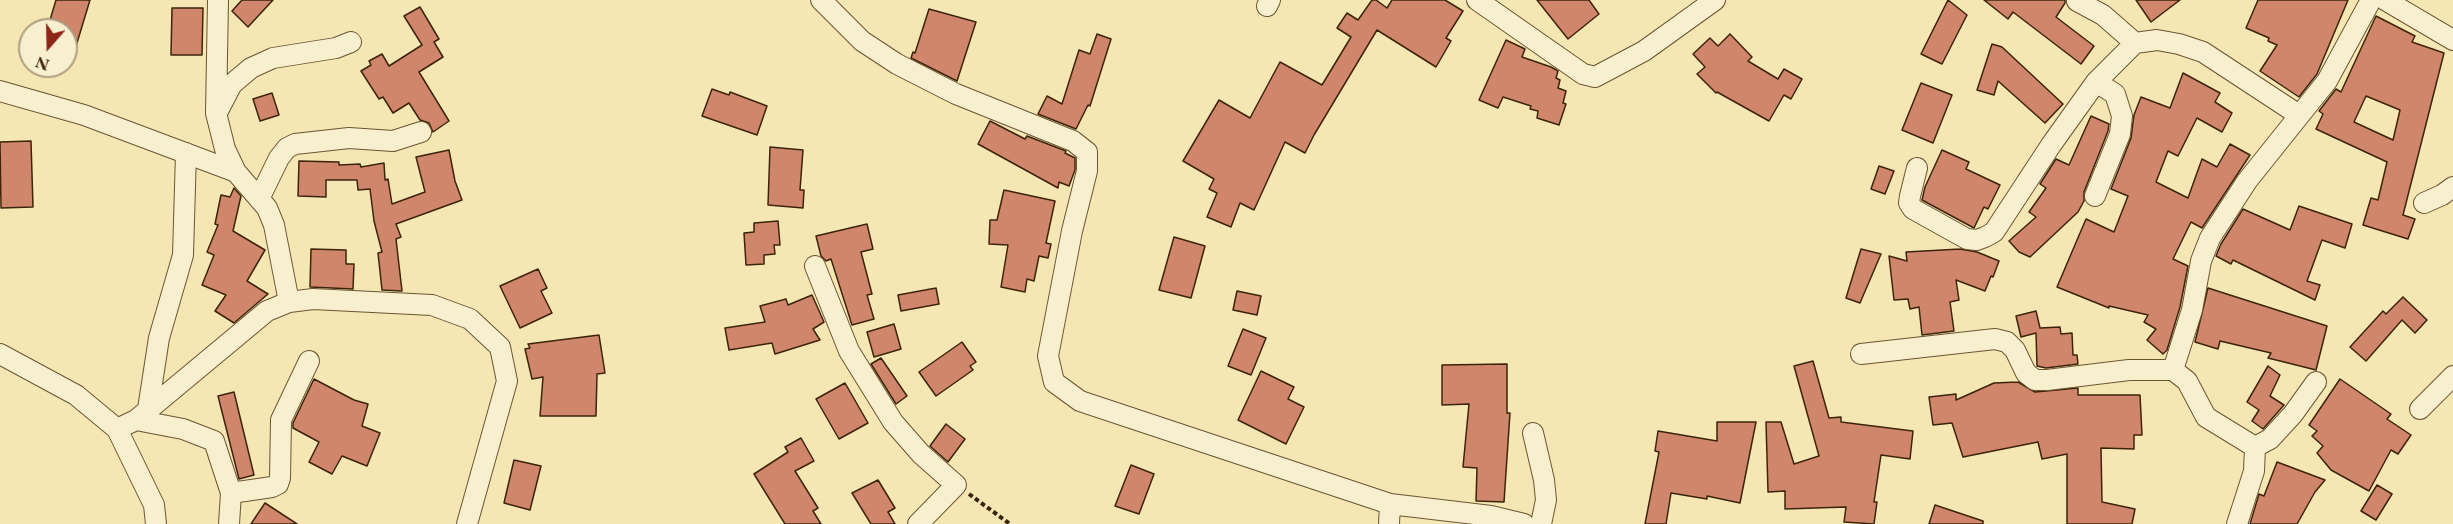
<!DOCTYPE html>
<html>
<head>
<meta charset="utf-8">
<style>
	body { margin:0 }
	#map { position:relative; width:2453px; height:524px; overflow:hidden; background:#f5e7b4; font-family:"EB Garamond",serif }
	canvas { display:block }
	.north { position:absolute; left:18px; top:18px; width:60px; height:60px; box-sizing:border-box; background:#f8efce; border:2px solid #ad9e7f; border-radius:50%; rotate:200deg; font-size:16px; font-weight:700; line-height:24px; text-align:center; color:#3d2408 }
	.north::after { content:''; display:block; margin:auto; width:21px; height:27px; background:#8f2418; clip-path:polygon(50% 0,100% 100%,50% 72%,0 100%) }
</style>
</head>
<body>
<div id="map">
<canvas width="2453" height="524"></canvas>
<div class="north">N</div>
</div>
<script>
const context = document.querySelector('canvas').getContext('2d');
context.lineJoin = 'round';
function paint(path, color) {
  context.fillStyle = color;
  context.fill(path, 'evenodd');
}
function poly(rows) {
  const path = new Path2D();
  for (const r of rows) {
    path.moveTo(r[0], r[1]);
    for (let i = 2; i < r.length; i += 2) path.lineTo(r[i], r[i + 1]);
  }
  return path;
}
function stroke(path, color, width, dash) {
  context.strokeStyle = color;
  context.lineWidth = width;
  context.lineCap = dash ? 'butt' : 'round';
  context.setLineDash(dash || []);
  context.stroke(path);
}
const building = poly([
	[56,0,90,0,70,66,66,66,66,30,47,30,56,0],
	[242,0,273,0,248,27,232,11,242,0],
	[1372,0,1376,0,1387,8,1392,0,1445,0,1463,11,1446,38,1451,41,1436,67,1377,30,1314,135,1305,153,1285,142,1254,210,1240,203,1231,227,1207,217,1217,193,1209,189,1214,179,1183,161,1219,100,1250,118,1280,62,1322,85,1351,37,1337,28,1347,13,1358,20,1372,0],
	[1537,0,1589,0,1599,14,1568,39,1537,0],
	[1948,0,1967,15,1942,64,1921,54,1948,0],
	[1984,0,2065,0,2065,3,2056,17,2094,46,2081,64,2013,12,2008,19,1984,0],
	[2136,0,2180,0,2151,22,2136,0],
	[2258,0,2348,0,2317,74,2299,97,2260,71,2277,45,2268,41,2269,38,2246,28,2258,0],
	[420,7,439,39,434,42,443,57,419,72,449,121,433,132,429,123,420,120,409,103,393,113,383,97,379,99,361,71,371,65,369,61,382,54,389,66,422,45,404,16,420,7],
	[172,8,203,8,202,55,171,55,172,8],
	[929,9,976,22,957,81,911,58,913,52,915,53,929,9],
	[2376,16,2415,36,2412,42,2444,53,2403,215,2415,219,2408,239,2363,225,2371,198,2378,200,2387,162,2316,129,2323,114,2319,111,2336,89,2341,92,2376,16],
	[2366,96,2400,110,2393,140,2354,122,2366,96],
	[1097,34,1111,39,1090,106,1088,105,1076,129,1038,114,1047,96,1062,104,1079,50,1090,54,1097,34],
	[1730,34,1752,57,1748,61,1778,79,1784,69,1802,79,1791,99,1784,95,1769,121,1717,92,1716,93,1697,74,1705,67,1693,54,1710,38,1718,46,1730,34],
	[1506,40,1525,49,1522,57,1551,67,1558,71,1556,78,1560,80,1558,88,1566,91,1563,103,1566,104,1559,125,1537,118,1538,111,1530,109,1531,106,1503,97,1498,108,1479,100,1506,40],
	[1992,44,2002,47,2063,104,2045,123,1998,81,1994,95,1977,90,1992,44],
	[2183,73,2220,93,2215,102,2232,113,2222,132,2197,118,2178,156,2168,151,2156,182,2188,198,2202,159,2217,167,2230,144,2250,155,2202,228,2191,222,2173,259,2188,266,2180,307,2167,350,2163,354,2147,340,2156,329,2144,322,2148,315,2109,306,2109,308,2057,287,2086,219,2114,232,2128,196,2111,189,2131,138,2134,115,2141,97,2170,108,2183,73],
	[1921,83,1952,95,1933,143,1902,130,1921,83],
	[712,89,729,95,730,92,767,106,757,135,702,116,712,89],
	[272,93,279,115,260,121,253,99,272,93],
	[2091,116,2109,124,2108,131,2084,192,2084,201,2078,212,2030,257,2019,252,2009,241,2036,217,2029,212,2046,188,2040,184,2056,159,2069,165,2091,116],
	[990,121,1025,139,1027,136,1066,151,1065,153,1075,158,1075,170,1069,186,1059,182,1058,188,978,144,990,121],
	[31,141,33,207,1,208,0,142,31,141],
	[770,147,803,150,800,190,804,190,803,208,768,205,770,147],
	[449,150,455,181,462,200,396,224,401,237,396,239,402,291,382,290,378,253,382,252,374,221,370,189,358,190,357,180,326,180,326,197,298,196,299,161,339,162,339,165,360,164,361,167,384,163,385,180,388,179,392,204,425,192,416,157,449,150],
	[1942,150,1969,162,1966,169,2000,185,1988,209,1984,207,1974,228,1922,200,1925,187,1942,150],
	[1879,166,1894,171,1885,194,1871,189,1879,166],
	[234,188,241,196,233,231,265,250,247,281,268,294,234,323,215,311,226,295,202,285,214,255,207,252,218,225,215,224,221,195,230,197,234,188],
	[1004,190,1055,201,1046,243,1051,244,1048,258,1039,256,1034,281,1027,279,1025,292,1001,287,1008,245,989,244,990,220,997,220,1004,190],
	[2299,206,2352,224,2345,248,2322,240,2307,281,2320,285,2315,300,2233,260,2231,264,2216,256,2221,244,2243,209,2290,230,2299,206],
	[778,221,780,245,774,245,775,254,764,255,764,264,746,265,744,233,754,232,754,223,778,221],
	[867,224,873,249,861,252,872,294,867,295,874,319,852,325,831,259,826,261,821,256,816,236,867,224],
	[1174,237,1205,246,1191,298,1159,290,1174,237],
	[311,249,346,250,346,264,354,264,353,289,310,287,311,249],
	[1861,249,1881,254,1860,303,1846,298,1861,249],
	[1960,249,1977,252,1999,261,1993,277,1991,276,1985,291,1956,280,1959,300,1950,302,1954,331,1922,335,1919,307,1910,309,1908,299,1894,300,1889,256,1907,261,1906,252,1960,249],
	[538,269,547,288,541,291,552,313,520,328,500,286,538,269],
	[936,288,939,304,901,311,898,295,936,288],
	[2208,288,2327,326,2316,370,2268,358,2271,353,2220,341,2218,349,2195,342,2208,288],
	[1237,291,1261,296,1257,315,1233,310,1237,291],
	[812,295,824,322,813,329,820,340,775,354,772,343,729,350,725,328,765,322,760,306,786,299,788,305,812,295],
	[2403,297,2427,320,2415,333,2402,320,2366,361,2350,347,2383,311,2386,314,2403,297],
	[2036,311,2040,328,2060,327,2061,334,2072,333,2073,355,2077,355,2078,364,2046,368,2037,366,2036,333,2021,337,2016,316,2036,311],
	[894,324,901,349,874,357,867,332,894,324],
	[1243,329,1266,338,1251,375,1228,366,1243,329],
	[599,335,605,373,597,374,596,416,540,416,543,377,532,379,525,349,530,348,528,344,599,335],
	[962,342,976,362,970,366,973,370,936,396,919,372,962,342],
	[881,358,907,396,896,404,871,364,881,358],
	[1813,361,1829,418,1841,417,1841,422,1913,431,1910,459,1881,455,1874,502,1877,502,1874,524,1844,522,1846,507,1785,509,1785,491,1768,492,1766,422,1781,422,1794,464,1819,456,1794,366,1813,361],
	[1507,364,1507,413,1510,413,1504,502,1476,501,1477,468,1463,467,1469,404,1442,405,1442,365,1507,364],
	[2268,366,2280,375,2270,396,2284,405,2263,429,2252,421,2259,410,2247,402,2268,366],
	[1261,371,1294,387,1288,399,1304,407,1286,444,1238,420,1261,371],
	[314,379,354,400,368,404,362,426,380,433,367,466,342,456,332,474,309,462,319,442,293,428,293,423,314,379],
	[2340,379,2391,414,2387,419,2411,435,2398,454,2391,450,2369,491,2331,470,2317,453,2323,446,2312,436,2317,431,2309,425,2340,379],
	[2018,382,2035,392,2078,388,2078,395,2140,395,2142,435,2134,435,2134,449,2101,448,2102,502,2135,509,2132,524,2067,524,2067,454,2042,459,2038,442,1963,457,1952,423,1933,425,1929,397,1956,394,1956,400,1994,383,2018,382],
	[845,383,868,423,839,439,816,399,845,383],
	[234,392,254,475,239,479,218,396,234,392],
	[1717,422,1756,422,1740,503,1707,496,1707,499,1671,493,1666,524,1645,524,1659,452,1655,451,1658,431,1717,441,1717,422],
	[946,424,965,439,948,462,930,446,946,424],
	[801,438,814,461,795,471,818,508,813,511,821,524,785,524,754,474,788,452,785,447,801,438],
	[514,460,541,466,530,510,504,503,514,460],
	[2277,462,2325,480,2315,492,2297,524,2250,524,2259,494,2264,496,2277,462],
	[1131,465,1154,474,1139,514,1115,506,1131,465],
	[878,480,895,508,888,512,895,524,871,524,852,493,878,480],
	[2377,485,2392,494,2376,520,2361,511,2377,485],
	[265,503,297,524,251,524,265,503],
	[1935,505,1983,521,1983,524,1929,524,1935,505]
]);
const path = poly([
	[969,494,1010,524]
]);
const minor = poly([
	[218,0,216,113,225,149,236,172,267,208,274,225,289,302],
	[821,0,862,41,897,64,956,94,1073,141,1087,152,1087,171,1072,231,1048,356,1054,382,1080,401,1390,504,1491,516,1524,524],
	[1477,0,1583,74,1595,77,1644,51,1715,0],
	[2385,0,2453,40],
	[2077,1,2103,15,2135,43],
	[1267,6,1270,0],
	[0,91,84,115,236,172],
	[218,111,232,84,251,68,273,58,336,48,351,42],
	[1917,168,1910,196,1909,203,1913,209,1967,239,1977,240,1985,237,1994,232,2051,145,2096,82,2135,43,2157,40,2179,44,2203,52,2299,115],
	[2095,196,2120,134,2122,116,2115,94,2096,82],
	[259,199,279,158,287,148,295,144,349,138,393,141,421,132],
	[2424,203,2442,195,2453,187],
	[815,266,849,351,893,422,921,454,956,485,918,524],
	[0,354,76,395,117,429,154,505,156,524],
	[1861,354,1995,339,2007,342,2015,350,2026,373,2035,380,2047,380,2129,370,2173,370,2187,381,2206,417,2255,447],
	[2173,370,2192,310,2201,261,2210,238,2247,181,2327,81,2371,0],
	[148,409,159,338,183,255,186,153],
	[2420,409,2453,376],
	[136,420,183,429,214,441,231,493,229,524],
	[117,429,136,420,267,311,289,302,313,299,432,305,470,319,500,347,507,381,467,524],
	[1533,433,1544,480,1546,500,1541,524],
	[2255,447,2270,439,2293,414,2316,382],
	[231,493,272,487,278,484,280,478,281,420,309,361],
	[1389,524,1390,504],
	[2237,524,2254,471,2255,447]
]);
paint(building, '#cf866b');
stroke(building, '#3d2408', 1.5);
stroke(minor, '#6b5533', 22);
stroke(path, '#3d2408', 4, [4.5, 3]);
stroke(minor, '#f8efce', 20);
</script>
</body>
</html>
